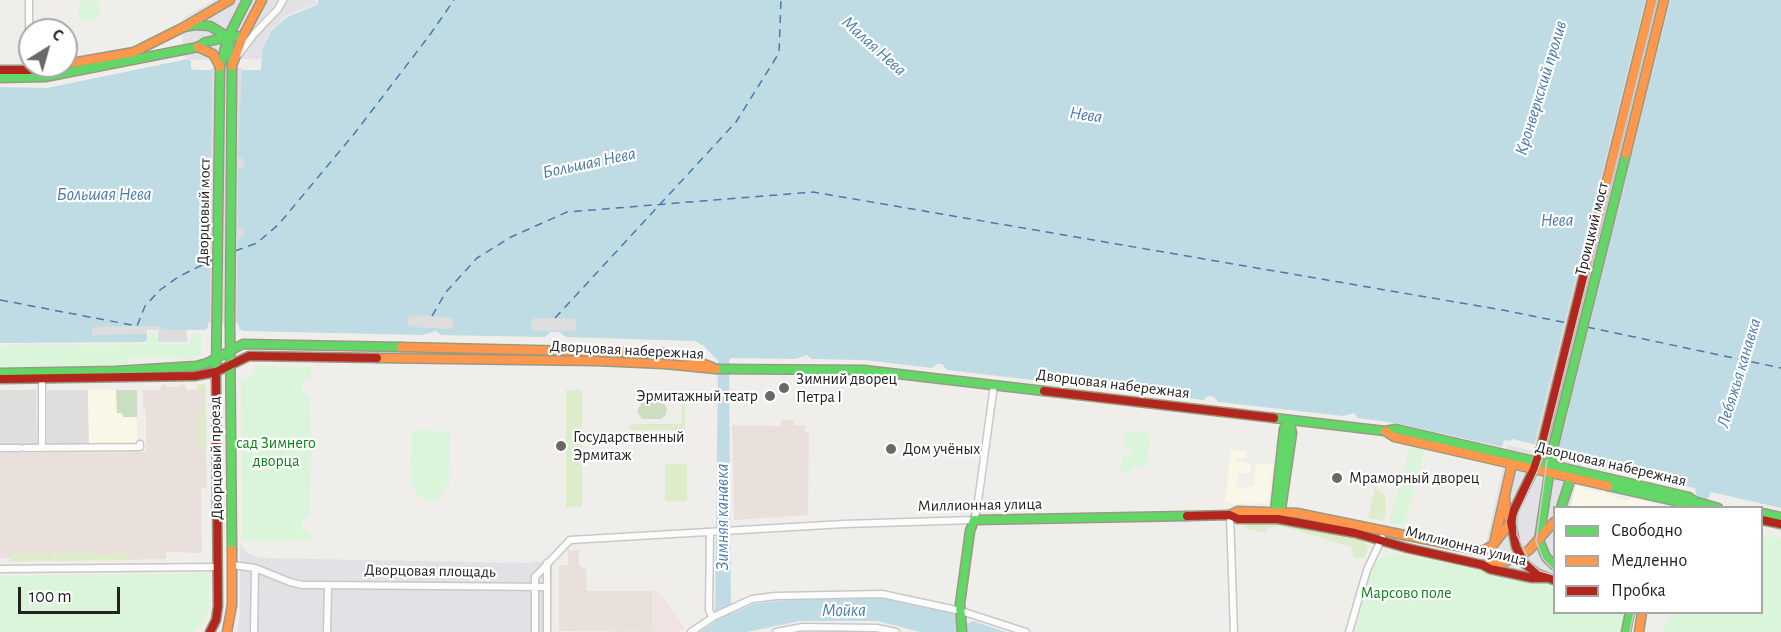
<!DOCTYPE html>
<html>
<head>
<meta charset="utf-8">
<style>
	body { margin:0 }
	#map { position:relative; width:1781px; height:632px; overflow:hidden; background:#f0eeeb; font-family:"Alegreya Sans",sans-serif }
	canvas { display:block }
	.legend { position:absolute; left:1553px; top:506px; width:210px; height:108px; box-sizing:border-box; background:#fff; border:2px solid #a7a7a7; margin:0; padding:8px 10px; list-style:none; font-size:18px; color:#222 }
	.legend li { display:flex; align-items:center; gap:12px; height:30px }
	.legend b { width:30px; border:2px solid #a7a7a7 }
	.north { position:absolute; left:18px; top:18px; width:60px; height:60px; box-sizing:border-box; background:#fff; border:2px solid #a7a7a7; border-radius:50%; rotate:37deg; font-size:16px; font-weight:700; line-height:24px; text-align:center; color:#222 }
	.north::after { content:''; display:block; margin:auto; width:21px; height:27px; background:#6a6968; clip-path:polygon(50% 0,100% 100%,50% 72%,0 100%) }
	.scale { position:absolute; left:18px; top:587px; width:102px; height:27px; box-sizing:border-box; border:3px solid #222; border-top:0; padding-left:8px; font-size:18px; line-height:21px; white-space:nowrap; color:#222; -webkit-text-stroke:4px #fff; paint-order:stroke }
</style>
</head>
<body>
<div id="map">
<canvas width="1781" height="632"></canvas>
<ul class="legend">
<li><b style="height:8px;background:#63d668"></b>Свободно</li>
<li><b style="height:8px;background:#ff974d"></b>Медленно</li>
<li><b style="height:8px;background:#b3261e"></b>Пробка</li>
</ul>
<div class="north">С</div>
<div class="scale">100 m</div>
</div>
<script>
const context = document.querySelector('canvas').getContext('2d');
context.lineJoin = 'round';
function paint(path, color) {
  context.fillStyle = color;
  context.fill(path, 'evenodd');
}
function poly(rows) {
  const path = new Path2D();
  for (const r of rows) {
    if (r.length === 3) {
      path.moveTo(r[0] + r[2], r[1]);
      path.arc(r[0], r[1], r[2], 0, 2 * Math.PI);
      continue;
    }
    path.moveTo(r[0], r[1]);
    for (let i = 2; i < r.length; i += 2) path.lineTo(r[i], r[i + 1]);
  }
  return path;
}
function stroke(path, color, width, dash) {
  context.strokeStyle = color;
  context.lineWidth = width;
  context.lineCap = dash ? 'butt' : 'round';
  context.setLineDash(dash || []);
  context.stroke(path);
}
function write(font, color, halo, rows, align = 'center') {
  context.font = font + ' "Alegreya Sans",sans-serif';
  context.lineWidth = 4.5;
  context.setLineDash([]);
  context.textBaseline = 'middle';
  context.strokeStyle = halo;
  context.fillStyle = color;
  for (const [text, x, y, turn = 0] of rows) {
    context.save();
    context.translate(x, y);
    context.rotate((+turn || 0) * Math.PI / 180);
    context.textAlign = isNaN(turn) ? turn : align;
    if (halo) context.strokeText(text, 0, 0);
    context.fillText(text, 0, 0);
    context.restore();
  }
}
const residential = poly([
	[0,390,36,390,37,444,0,444],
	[47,390,88,390,89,444,47,444]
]);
const commercial = poly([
	[658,590,685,628,679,632,652,632,652,591]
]);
const education = poly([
	[88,390,137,390,137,443,89,444],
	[1231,450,1246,451,1246,458,1236,458,1235,461,1251,463,1250,473,1239,473,1236,486,1244,487,1244,489,1248,489,1249,486,1254,486,1256,464,1273,464,1268,503,1231,504,1231,502,1225,502],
	[1576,486,1616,496,1616,498,1628,501,1631,498,1668,507,1570,507]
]);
const military = poly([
	[162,384,165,384,166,387,181,387,181,384,185,384,187,390,203,389,203,409,199,410,200,450,206,450,207,488,201,488,202,553,166,552,166,559,128,560,127,553,91,555,90,553,12,554,12,558,0,558,0,453,146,452,146,409,143,409,143,390,159,390],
	[781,420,794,420,794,425,806,426,805,432,809,433,808,515,734,520,732,425,781,426],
	[568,550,579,550,579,566,586,569,587,591,652,591,652,632,559,631,559,565,568,565]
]);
const grass = poly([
	[198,384,204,384,206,388,206,450,200,450,199,409,203,409,203,390,196,390],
	[566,390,582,390,582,507,566,507],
	[685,402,685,430,630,430,630,424,682,424,682,405],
	[665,464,687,464,687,501,665,501],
	[1375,488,1381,491,1385,496,1386,508,1384,521,1368,518],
	[1247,524,1288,524,1362,540,1367,545,1368,550,1364,557,1354,558,1352,547,1281,526,1268,527,1266,533,1246,528,1244,527],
	[91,553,91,555,128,553,128,560,56,561,55,555,54,561,9,562,12,554]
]);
const forest = poly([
	[116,390,137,390,137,417,123,417,122,413,117,413],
	[642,402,661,402,666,406,667,411,665,416,661,419,642,419,637,411]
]);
const park = poly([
	[89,11,11],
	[149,331,156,332,157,344,190,344,191,334,201,334,201,354,194,359,130,357,128,368,0,368,0,348,4,348,4,345,144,344,148,342],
	[256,366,311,367,311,376,303,381,302,387,303,392,310,397,311,449,310,516,304,518,301,525,304,531,310,534,311,540,249,541,242,538,241,382,253,376],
	[414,430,448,431,450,433,449,487,445,487,440,497,435,501,424,500,419,497,415,486,411,486,412,432],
	[1126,430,1151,433,1146,468,1132,466,1130,473,1120,472,1123,455,1128,455,1132,451,1131,448,1123,446],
	[1410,447,1425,450,1404,526,1389,523,1398,489,1405,482,1406,478,1403,473],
	[1762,534,1781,538,1781,632,1663,632,1670,613,1762,612],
	[1394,553,1554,585,1554,612,1625,613,1626,618,1622,632,1354,632,1372,569,1382,558],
	[209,573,209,609,203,623,194,632,0,632,0,576]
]);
const plaza = poly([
	[215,0,316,0,316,4,286,16,272,29,262,50,261,59,192,60,182,55,183,18],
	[1508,445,1582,462,1570,507,1554,508,1554,566,1550,584,1480,570],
	[240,543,247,553,259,558,529,563,537,561,552,563,551,632,237,632,240,613]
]);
const water = poly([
	[318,0,1781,0,1781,508,1711,492,1704,507,1692,507,1696,494,1695,488,1587,466,1588,460,1581,458,1581,455,1512,439,1511,441,1504,440,1502,447,1396,423,1358,418,1354,413,1343,416,1218,402,1214,397,1208,396,1203,400,1083,386,1079,382,1067,384,947,370,942,364,937,364,932,368,864,360,811,359,807,355,795,359,731,358,729,361,731,614,753,604,775,601,867,597,889,598,954,614,957,620,969,623,973,621,1006,632,920,632,878,621,800,621,747,632,700,632,715,622,718,361,704,346,695,341,566,337,559,332,551,332,545,337,441,335,436,331,422,335,243,331,239,329,238,323,212,322,208,323,208,328,204,330,147,330,147,340,144,342,0,343,0,87,47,88,188,59,191,61,191,68,194,70,261,70,262,50,272,30,287,17,317,5],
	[210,157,239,157,239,168,210,168,204,161]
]);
const pier = poly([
	[1645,0,1671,0,1567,416,1568,417,1558,449,1534,443],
	[212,67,242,68,238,157,243,158,245,163,243,167,238,169,238,226,242,228,245,232,242,237,238,238,237,323,210,323,210,238,206,236,204,232,206,227,210,226,211,168,207,167,204,162,207,158,211,156],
	[413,315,449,317,454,319,453,328,449,329,412,327,408,325,408,317],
	[535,318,572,318,576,320,577,329,572,331,535,331,531,329,531,320],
	[162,326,162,330,187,330,187,342,158,342,158,330,147,330,147,334,92,335,92,327]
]);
const ferry = poly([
	[235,251,257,243,279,224,354,134,429,36,454,0],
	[0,300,137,326,145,306,160,290,178,277,214,259],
	[432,316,446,292,477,258,511,237,567,212,813,192,1508,311,1567,323],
	[555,318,736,122,779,53,781,0],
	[1587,327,1781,368]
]);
const street = poly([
	[29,0,29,71],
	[239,54,254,34,278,9,283,0],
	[42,379,42,448],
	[0,448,20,448],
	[25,448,140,447,140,444],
	[1230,515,1234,632],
	[710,533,709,610,712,617],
	[547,563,547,632],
	[232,565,255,568,290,582,302,585,328,585],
	[0,569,217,567],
	[254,632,255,568],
	[327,632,328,585,547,587],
	[535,632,535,577,570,540,844,524,974,520,977,509,994,385],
	[691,632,715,616,752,599,776,596,882,594,961,611,1026,632],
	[776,632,803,627,877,628,896,632],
	[1349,632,1367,570,1382,538]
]);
const fast = poly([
	[184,27,195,25,210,26,228,37,232,67,230,324,232,550],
	[0,78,45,77,198,47,206,42,228,37,243,36],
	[716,369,864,370,1044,391],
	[0,373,116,371,196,366,207,363,243,344,401,347],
	[216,377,220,67,228,37,247,0],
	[1274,418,1385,431,1396,429,1689,497,1694,501,1718,508],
	[1608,486,1688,504,1694,501],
	[1561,508,1571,477],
	[1762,513,1781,517],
	[1277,515,1275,511,1284,429,1289,420],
	[1280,516,1292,433,1289,420],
	[1554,565,1546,557,1539,540,1553,448,1626,154],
	[962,632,960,604,970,531,974,520,1187,516],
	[1626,632,1630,612]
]);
const slow = poly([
	[198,47,213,54,220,67],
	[66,64,134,52,184,27,230,0],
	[232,66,243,36,262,0],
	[1626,154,1664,0],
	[1586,266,1652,0],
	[401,347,663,353,685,357,712,367],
	[377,358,596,361,664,364,716,369],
	[1385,431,1394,437,1608,486],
	[1230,515,1238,511,1297,513,1482,551,1493,545,1511,522,1506,512,1505,497],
	[1494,543,1512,464],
	[1486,565,1501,563,1520,556,1529,550,1554,522],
	[227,632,232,605,232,550],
	[1639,632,1642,612]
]);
const jam = poly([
	[0,70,29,70,57,66],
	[0,379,195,376,216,372,249,356,377,358],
	[1044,391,1274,418],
	[1187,516,1230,515,1238,519,1278,519,1355,533,1407,548,1483,565,1490,569,1532,578,1545,578],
	[1762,520,1781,524],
	[1554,580,1538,574,1525,564,1516,547,1511,522,1514,510,1534,469,1542,445,1586,266],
	[210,632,216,620,218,606,216,377]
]);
const tram = poly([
	[1547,460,1536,541,1543,559,1554,570],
	[1554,575,1540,571,1530,562,1517,535,1517,516,1538,470,1546,446,1657,0],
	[1630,632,1634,612]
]);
const markers = [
	[784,388,6,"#6a6968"],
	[770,396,6,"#6a6968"],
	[561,446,6,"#6a6968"],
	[891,449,6,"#6a6968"],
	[1337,478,6,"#6a6968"]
];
const streetNames = [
	["Дворцовый мост",204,212,-89],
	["Троицкий мост",1592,229,-76],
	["Дворцовая набережная",627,350,3],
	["Дворцовая набережная",1113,384,7],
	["Дворцовый проезд",216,458,-91],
	["Дворцовая набережная",1611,464,13],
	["Миллионная улица",980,505,-1],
	["Миллионная улица",1466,546,14],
	["Дворцовая площадь",430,571,1]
];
const poiNames = [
	["Зимний дворец",796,379],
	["Петра I",796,397],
	["Эрмитажный театр",758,396,"right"],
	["Государственный",573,437],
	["Эрмитаж",573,455],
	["Дом учёных",903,449],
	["Мраморный дворец",1349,478]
];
const parkNames = [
	["сад Зимнего",276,443],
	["дворца",276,461],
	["Марсово поле",1406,593]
];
const waterNames = [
	["Малая Нева",874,46,42],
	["Кронверкский пролив",1541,88,-73],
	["Нева",1086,115,8],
	["Большая Нева",589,163,-12],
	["Большая Нева",104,195],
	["Нева",1557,221],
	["Лебяжья канавка",1739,373,-73],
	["Зимняя канавка",723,517,-90],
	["Мойка",844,611]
];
paint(residential, '#dfdedc');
paint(commercial, '#f1e3e1');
paint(education, '#f8f7e8');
paint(military, '#eae0db');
paint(grass, '#ddeccb');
paint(forest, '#cbdec1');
paint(park, '#daf5da');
paint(plaza, '#e2e1e5');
paint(water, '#bfdbe3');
paint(pier, '#dedddd');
stroke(ferry, '#4a7aab', 1.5, [8, 6]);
stroke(street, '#c9c8c7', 9);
stroke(fast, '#999a82', 11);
stroke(slow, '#999a82', 11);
stroke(jam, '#999a82', 11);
stroke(street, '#fdfcfc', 6);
stroke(fast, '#63d668', 8);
stroke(slow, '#ff974d', 8);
stroke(jam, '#b3261e', 8);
stroke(tram, '#ccc', 1.5);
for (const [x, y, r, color] of markers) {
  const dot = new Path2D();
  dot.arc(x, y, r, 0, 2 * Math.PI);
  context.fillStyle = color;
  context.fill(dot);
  stroke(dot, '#fff', 2);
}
write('16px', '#222', '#fff', streetNames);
write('16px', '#222', '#fff', poiNames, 'left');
write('16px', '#0c8416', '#fff', parkNames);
write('italic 18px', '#4a7aab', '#fff', waterNames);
</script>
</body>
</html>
